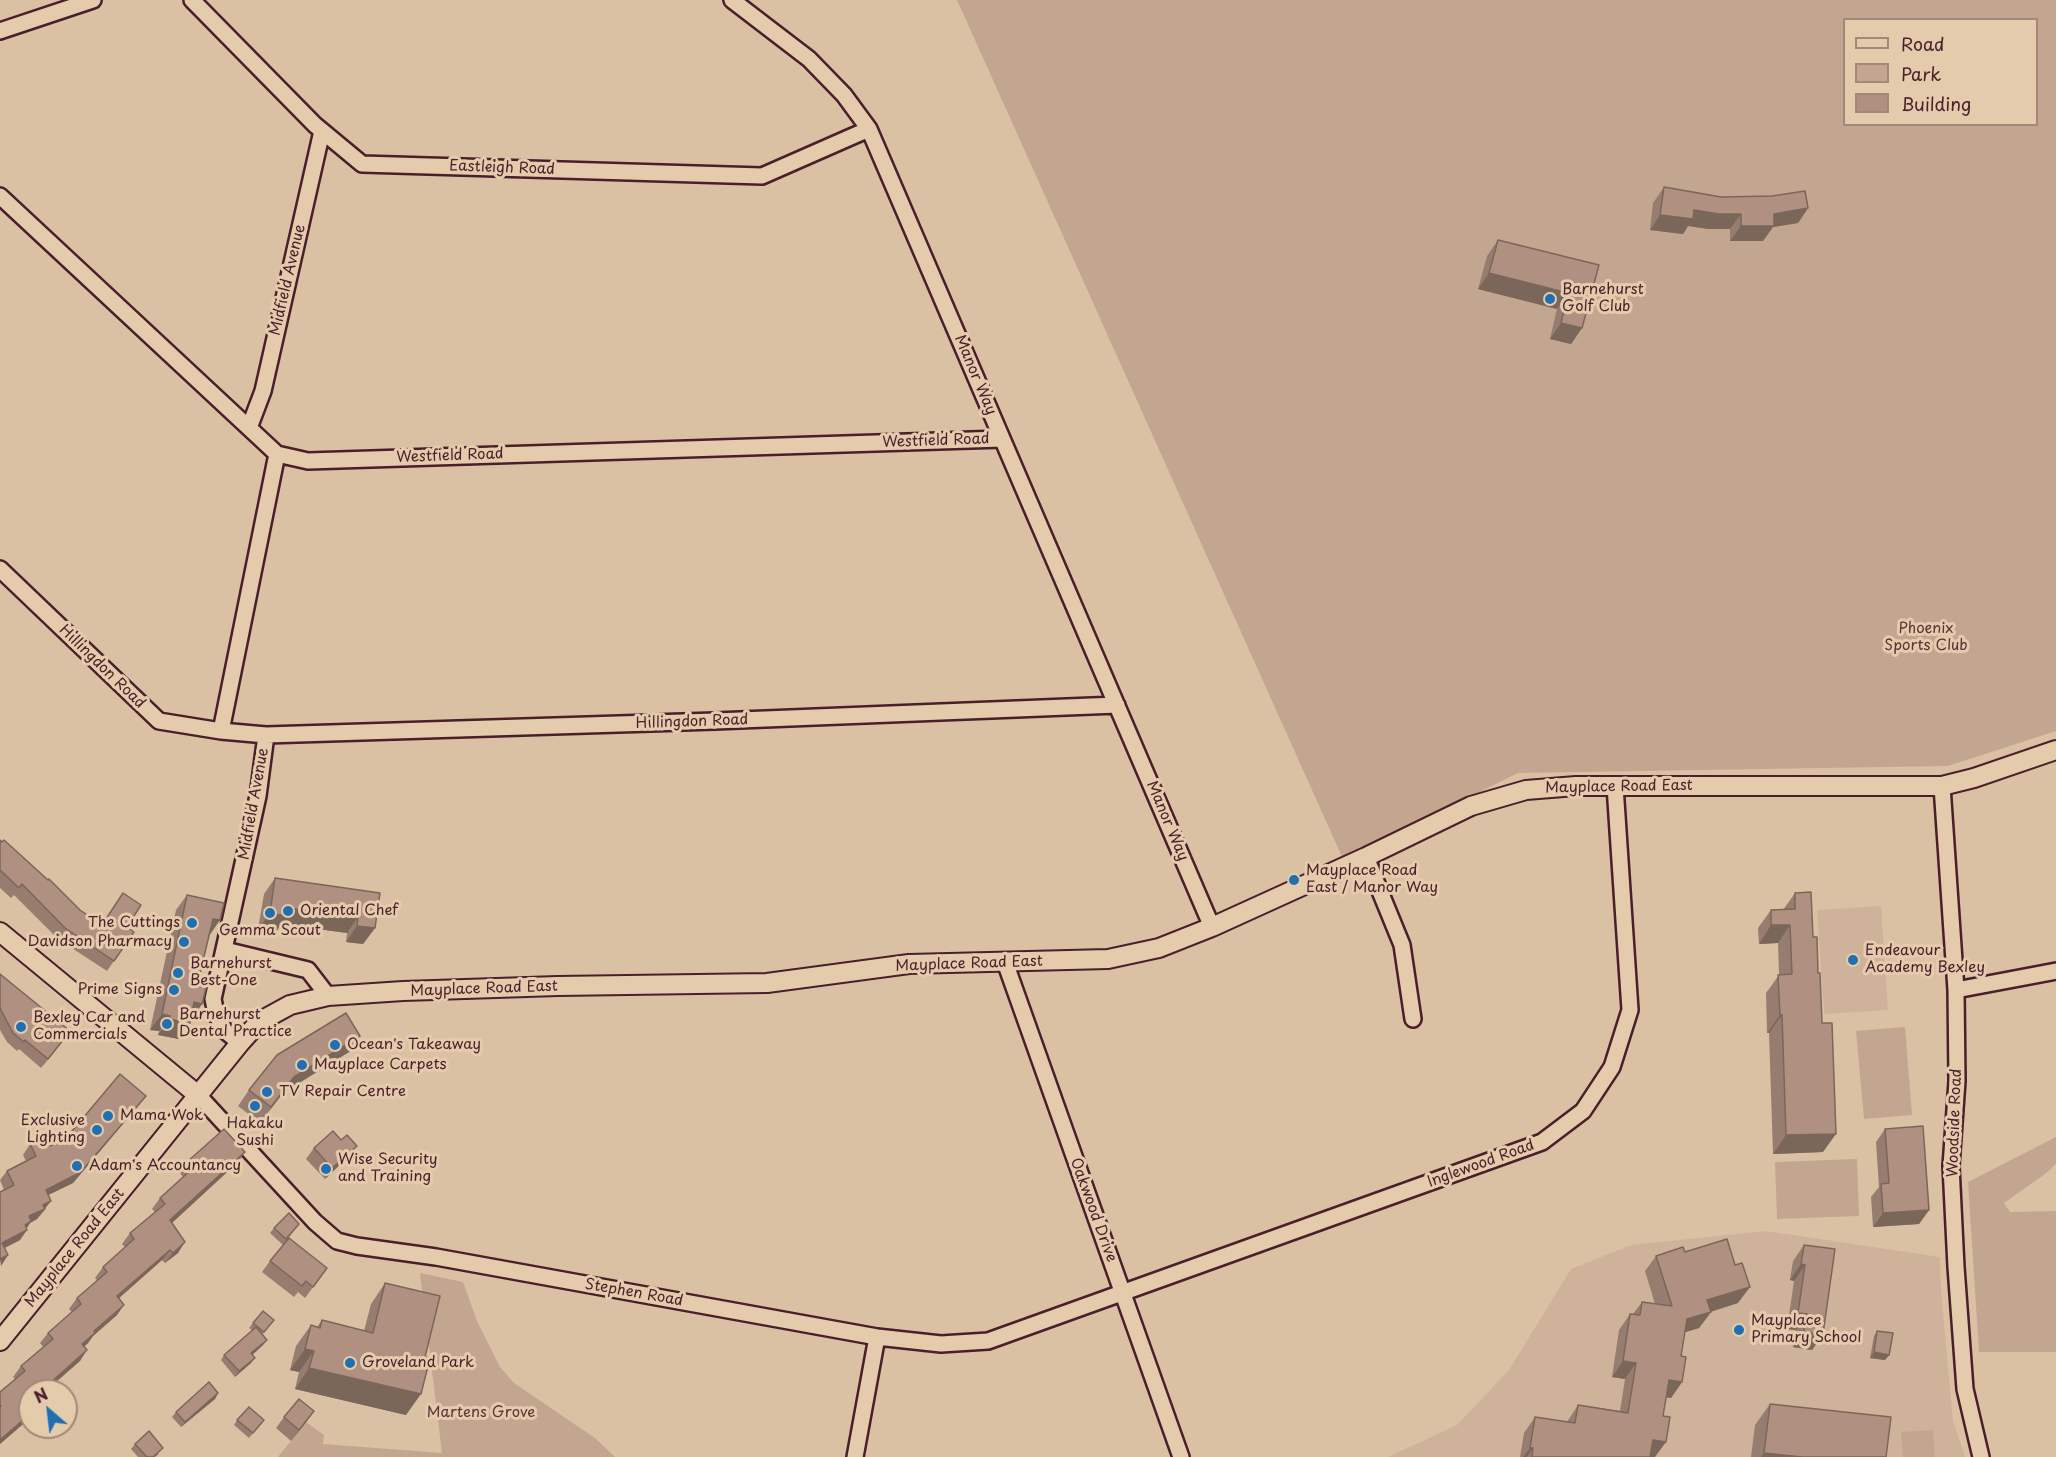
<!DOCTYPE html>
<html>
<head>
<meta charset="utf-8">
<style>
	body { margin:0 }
	#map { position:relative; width:2056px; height:1457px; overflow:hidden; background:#dbc1a4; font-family:"Playpen Sans",sans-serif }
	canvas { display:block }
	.legend { position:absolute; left:1843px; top:18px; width:195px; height:108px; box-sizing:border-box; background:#e4cbac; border:2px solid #a68678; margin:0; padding:8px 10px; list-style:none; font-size:18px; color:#4a1f2b }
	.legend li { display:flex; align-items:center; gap:12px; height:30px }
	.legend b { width:30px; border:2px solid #a68678 }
	.north { position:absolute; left:18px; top:1379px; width:60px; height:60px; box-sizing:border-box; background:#e4cbac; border:2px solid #a68678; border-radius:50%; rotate:332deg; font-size:16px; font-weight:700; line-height:24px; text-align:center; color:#4a1f2b }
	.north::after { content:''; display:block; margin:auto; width:21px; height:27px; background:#1f6fb2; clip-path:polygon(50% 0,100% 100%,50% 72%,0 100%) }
</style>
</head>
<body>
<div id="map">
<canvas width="2056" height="1457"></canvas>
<ul class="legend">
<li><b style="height:8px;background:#e4cbac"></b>Road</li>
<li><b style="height:16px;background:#c3a690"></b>Park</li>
<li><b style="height:16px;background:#b09181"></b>Building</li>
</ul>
<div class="north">N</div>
</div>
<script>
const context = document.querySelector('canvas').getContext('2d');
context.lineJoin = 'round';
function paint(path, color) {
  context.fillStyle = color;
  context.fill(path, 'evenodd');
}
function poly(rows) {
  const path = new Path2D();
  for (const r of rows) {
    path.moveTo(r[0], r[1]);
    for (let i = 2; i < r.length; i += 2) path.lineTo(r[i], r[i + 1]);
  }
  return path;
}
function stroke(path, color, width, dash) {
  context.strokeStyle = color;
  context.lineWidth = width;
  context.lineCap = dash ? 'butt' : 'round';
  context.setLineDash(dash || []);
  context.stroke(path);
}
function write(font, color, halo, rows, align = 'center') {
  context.font = font + ' "Playpen Sans",sans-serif';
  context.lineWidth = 6;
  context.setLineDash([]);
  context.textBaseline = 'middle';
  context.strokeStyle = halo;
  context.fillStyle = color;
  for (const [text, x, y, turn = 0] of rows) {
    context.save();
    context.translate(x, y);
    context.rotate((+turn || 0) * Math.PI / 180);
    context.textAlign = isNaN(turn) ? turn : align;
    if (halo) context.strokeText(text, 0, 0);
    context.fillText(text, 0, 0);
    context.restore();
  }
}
const built = poly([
	[1881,906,1888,1010,1824,1014,1817,910],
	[1766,1231,1940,1257,1941,1290,1953,1421,1965,1457,1388,1457,1457,1425,1509,1370,1571,1269,1631,1245]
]);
const green = poly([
	[957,0,2056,0,2056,731,1948,766,1518,773,1343,859],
	[1844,20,2036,20,2036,124,1844,124],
	[1905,1027,1912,1115,1864,1119,1856,1031],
	[2056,1137,2056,1164,2045,1174,2004,1203,2010,1212,2056,1211,2056,1352,1979,1352,1968,1182],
	[1857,1159,1859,1216,1777,1219,1775,1162],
	[420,1273,463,1282,477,1321,500,1367,514,1383,595,1438,615,1457,278,1457,306,1422,324,1435,323,1444,442,1453],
	[1933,1430,1935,1457,1903,1457,1901,1432]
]);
const minor = poly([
	[192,0,315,125,362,164,762,176,869,129],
	[732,0,809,59,844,95,869,129,1212,927],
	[0,31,93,0],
	[0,196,277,454,308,461,1002,439],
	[249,428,263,391,322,131],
	[0,569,159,721,221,731,266,735,715,721,1117,705],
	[221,731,277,454],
	[1942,786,1956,990,1957,1081,1951,1166,1956,1267,1965,1389,1981,1457],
	[1366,857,1402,945,1413,1019],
	[225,950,308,970,328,996],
	[1005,962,1181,1457],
	[1956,990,2056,971],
	[240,1043,224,1030,216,1014,213,999,258,796,266,735],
	[199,1096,315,1222,337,1241,357,1246,436,1257,877,1337,941,1344,988,1341,1542,1142,1583,1111,1612,1067,1630,1010,1615,786],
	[855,1457,877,1337]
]);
const tertiary = poly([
	[0,932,199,1096],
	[0,1341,240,1043,259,1022,290,1005,328,996,403,991,558,986,767,983,909,964,1108,959,1159,948,1212,927,1366,857,1471,806,1526,790,1576,786,1942,786,1974,778,2056,750]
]);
const wall = poly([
	[1664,187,1721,197,1808,208,1798,223,1773,227,1763,241,1730,241,1730,229,1709,229,1688,226,1683,234,1650,230,1653,203],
	[1498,240,1599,265,1582,328,1571,344,1550,339,1557,309,1478,289,1487,256],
	[0,840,80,910,102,924,127,927,134,932,107,971,58,939,14,895,11,898,0,888],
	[275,878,380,893,375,928,363,944,346,942,347,933,281,924,276,932,258,929,264,894],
	[1795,893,1823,1152,1773,1154,1769,1033,1767,1033,1766,993,1779,975,1778,943,1759,944,1758,928,1771,910,1783,910],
	[187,895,209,935,198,986,202,1004,190,1020,179,1039,158,1035,159,1031,150,1030,176,910],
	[0,974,63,1041,41,1068,19,1049,17,1051,7,1042,0,1030],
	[360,1036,349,1052,283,1093,260,1123,238,1106,249,1090],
	[138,1106,73,1183,48,1195,44,1211,37,1219,30,1223,20,1240,5,1248,8,1255,2,1264,4,1190,0,1180,7,1171,26,1161,23,1155,30,1144,50,1146],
	[1885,1129,1929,1210,1919,1224,1873,1227,1871,1197,1879,1187,1876,1142],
	[341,1140,357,1146,349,1156,325,1179,306,1159,314,1148],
	[187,1162,238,1162,172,1223,178,1253,165,1263,162,1260,119,1298,117,1315,93,1336,88,1343,84,1347,80,1361,30,1391,30,1418,0,1444,0,1392,15,1379,13,1377,21,1366,43,1347,40,1343,48,1333,72,1312,69,1309,77,1298,98,1281,95,1278,103,1267,125,1247,122,1244,130,1233,155,1212,152,1209,160,1198,183,1177,180,1173],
	[299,1224,283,1245,270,1233,274,1228],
	[1804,1245,1823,1334,1812,1350,1793,1347,1796,1330,1787,1329,1794,1281,1790,1280,1793,1261],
	[1685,1252,1738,1303,1711,1312,1699,1328,1685,1332,1681,1356,1682,1382,1671,1398,1666,1397,1655,1457,1520,1457,1524,1433,1535,1417,1567,1422,1578,1405,1620,1411,1625,1379,1612,1377,1619,1330,1630,1314,1633,1314,1642,1302,1655,1304,1645,1271,1656,1256],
	[270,1261,327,1268,305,1298,298,1292,294,1297,262,1272],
	[385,1283,406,1415,295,1389,299,1372,290,1370,296,1346,311,1325,317,1327,322,1320,364,1331,371,1304],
	[274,1320,262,1335,267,1340,263,1345,252,1355,251,1363,235,1377,221,1360,224,1355,252,1330,249,1328,253,1323],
	[1877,1331,1889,1355,1885,1360,1870,1358,1874,1336],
	[218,1393,215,1399,181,1427,172,1417,176,1412],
	[1770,1404,1886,1457,1751,1457,1755,1425],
	[284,1417,306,1422,291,1441,276,1428],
	[237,1420,260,1425,249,1438,234,1425],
	[135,1444,159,1454,155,1457,138,1457,131,1449]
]);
const shadedWall = poly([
	[1808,208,1798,223,1773,227,1763,241,1730,241,1741,226,1774,214],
	[1694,210,1741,214,1730,229,1709,229,1688,226,1683,234,1650,230,1660,215],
	[1489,273,1568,293,1557,309,1478,289],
	[1561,323,1582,328,1571,344,1550,339],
	[288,908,358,917,347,933,281,924,276,932,258,929,270,913],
	[213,919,220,920,209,936],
	[1771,925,1790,925,1778,943,1759,944],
	[357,926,375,928,363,944,346,942],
	[194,1002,202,1004,191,1020,183,1018],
	[162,1014,170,1016,159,1031,150,1030],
	[1780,1015,1782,1015,1769,1033,1767,1033],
	[169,1019,190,1023,179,1039,158,1035],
	[70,1031,63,1041,41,1068,48,1059],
	[360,1036,349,1052,283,1093,260,1123,294,1077],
	[146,1096,138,1106,73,1183,38,1200,46,1190],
	[1836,1134,1823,1152,1773,1154,1786,1135],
	[357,1146,349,1156,325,1179,332,1168],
	[245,1152,238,1162,163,1231,170,1220],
	[51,1201,37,1219,30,1223,24,1232,27,1230,20,1240,0,1250,2,1243,29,1216,43,1205],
	[1929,1210,1919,1224,1873,1227,1883,1213],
	[185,1242,178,1253,165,1263,173,1253],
	[170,1250,162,1260,109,1307,117,1296],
	[8,1255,1,1266,0,1259],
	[1801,1264,1805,1265,1794,1281,1790,1280],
	[1750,1287,1738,1303,1696,1316,1707,1300],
	[124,1305,117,1315,93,1336,88,1343,74,1355,82,1344,94,1331],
	[1711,1312,1699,1328,1676,1335,1687,1319],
	[1798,1313,1807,1314,1796,1330,1787,1329],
	[1804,1332,1823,1334,1812,1350,1793,1347],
	[267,1340,263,1345,248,1359,251,1353],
	[305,1349,314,1351,299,1372,290,1370],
	[87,1350,80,1361,46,1391,41,1391],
	[1874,1352,1889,1355,1885,1360,1870,1358],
	[255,1358,251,1363,235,1377,239,1371],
	[1623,1361,1636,1363,1625,1379,1612,1377],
	[309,1368,421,1394,406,1415,295,1389],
	[1669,1380,1682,1382,1671,1398,1658,1396],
	[218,1393,215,1399,181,1427,185,1422],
	[314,1411,306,1422,291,1441,299,1430],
	[30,1414,30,1418,0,1444,0,1440],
	[1653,1440,1666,1442,1655,1457,1648,1457],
	[1530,1448,1533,1448,1527,1457,1523,1457],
	[1764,1453,1802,1457,1761,1457]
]);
const building = poly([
	[1664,187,1721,197,1772,196,1805,191,1808,208,1774,214,1774,226,1741,226,1741,214,1719,214,1694,210,1693,219,1660,215,1664,187],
	[1498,240,1599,265,1582,328,1561,323,1568,293,1489,273,1498,240],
	[0,840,2,842,4,840,48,880,49,879,80,910,102,925,123,893,141,905,127,927,134,932,114,961,65,928,22,884,19,888,0,870,0,840],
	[275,878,380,893,375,928,357,926,358,917,288,908,287,916,270,913,275,878],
	[1811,892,1813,937,1817,937,1818,973,1820,973,1822,1023,1832,1023,1836,1134,1786,1135,1782,1015,1780,1015,1778,975,1792,974,1790,925,1771,925,1771,910,1795,909,1795,893,1811,892],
	[187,895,224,903,220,920,213,919,201,969,198,986,206,988,202,1004,194,1002,190,1023,169,1019,170,1016,162,1014,187,895],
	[0,974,70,1031,48,1059,25,1040,24,1042,13,1033,0,1008,0,974],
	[346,1013,360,1036,294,1077,271,1107,249,1090,277,1055,346,1013],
	[120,1074,146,1096,81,1172,46,1190,51,1201,43,1205,45,1209,29,1216,31,1221,25,1225,27,1230,2,1243,8,1255,0,1259,0,1192,14,1185,7,1171,36,1156,30,1144,45,1137,50,1146,67,1137,120,1074],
	[1923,1126,1929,1210,1883,1213,1881,1184,1889,1183,1885,1129,1923,1126],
	[224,1129,245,1152,170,1220,185,1242,173,1253,170,1250,117,1296,124,1305,94,1331,95,1333,82,1344,87,1350,41,1391,30,1391,30,1414,0,1440,0,1407,1,1406,0,1404,0,1392,25,1371,21,1366,53,1339,48,1333,81,1304,77,1298,107,1272,103,1267,134,1239,130,1233,165,1204,160,1198,193,1168,187,1162,224,1129],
	[333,1131,341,1140,347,1135,357,1146,332,1168,314,1148,333,1131],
	[289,1213,299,1224,286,1239,274,1228,289,1213],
	[289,1238,327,1268,313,1287,306,1281,302,1286,270,1261,289,1238],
	[1727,1239,1735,1265,1742,1263,1750,1287,1707,1300,1711,1312,1687,1319,1681,1356,1686,1357,1682,1382,1669,1380,1663,1416,1670,1417,1666,1442,1653,1440,1650,1457,1532,1457,1533,1448,1530,1448,1535,1417,1575,1423,1578,1405,1628,1413,1636,1363,1623,1361,1630,1314,1640,1315,1642,1302,1672,1306,1656,1256,1683,1247,1685,1252,1727,1239],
	[1804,1245,1835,1249,1823,1334,1804,1332,1807,1314,1798,1313,1805,1265,1801,1264,1804,1245],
	[385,1283,440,1296,425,1357,430,1358,421,1394,309,1368,314,1351,305,1349,311,1325,320,1328,322,1320,373,1333,385,1283],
	[263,1311,274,1320,264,1332,253,1323,263,1311],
	[256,1327,267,1340,251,1353,255,1358,239,1371,224,1355,256,1327],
	[1877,1331,1893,1333,1889,1355,1874,1352,1877,1331],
	[209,1382,218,1393,185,1422,176,1412,209,1382],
	[299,1399,314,1411,299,1430,284,1417,299,1399],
	[1770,1404,1891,1417,1886,1457,1802,1457,1764,1453,1770,1404],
	[249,1407,264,1420,253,1433,237,1420,249,1407],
	[149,1431,163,1448,153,1457,147,1457,135,1444,149,1431]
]);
const markers = [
	[1550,299,6,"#1f6fb2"],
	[1294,880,6,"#1f6fb2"],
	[288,911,6,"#1f6fb2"],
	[270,913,6,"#1f6fb2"],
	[192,923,6,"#1f6fb2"],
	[184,942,6,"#1f6fb2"],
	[1853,960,6,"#1f6fb2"],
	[178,973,6,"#1f6fb2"],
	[174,990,6,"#1f6fb2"],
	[167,1024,6,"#1f6fb2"],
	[21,1027,6,"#1f6fb2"],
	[335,1045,6,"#1f6fb2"],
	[302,1065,6,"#1f6fb2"],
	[267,1092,6,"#1f6fb2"],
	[255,1106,6,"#1f6fb2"],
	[108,1116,6,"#1f6fb2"],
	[97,1130,6,"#1f6fb2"],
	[77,1166,6,"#1f6fb2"],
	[326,1169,6,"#1f6fb2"],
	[1739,1330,6,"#1f6fb2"],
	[350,1363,6,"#1f6fb2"]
];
const streetNames = [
	["Eastleigh Road",502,168,2],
	["Midfield Avenue",288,280,-77],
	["Manor Way",975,375,67],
	["Westfield Road",936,441,-2],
	["Westfield Road",450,456,-2],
	["Hillingdon Road",102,667,44],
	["Hillingdon Road",692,722,-2],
	["Mayplace Road East",1619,787,-1],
	["Midfield Avenue",254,804,-80],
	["Manor Way",1167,821,67],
	["Mayplace Road East",969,964,-2],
	["Mayplace Road East",484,989,-2],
	["Woodside Road",1955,1123,-88],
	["Inglewood Road",1481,1164,-20],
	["Oakwood Drive",1093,1210,70],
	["Mayplace Road East",75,1248,-51],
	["Stephen Road",634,1293,10]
];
const poiNames = [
	["Barnehurst",1562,290],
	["Golf Club",1562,307],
	["Mayplace Road",1306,871],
	["East / Manor Way",1306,888],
	["Oriental Chef",300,911],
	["The Cuttings",180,923,"right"],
	["Gemma Scout",270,931,"center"],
	["Davidson Pharmacy",172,942,"right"],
	["Endeavour",1865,951],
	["Academy Bexley",1865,968],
	["Barnehurst",190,964],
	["Best-One",190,981],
	["Prime Signs",162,990,"right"],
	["Barnehurst",179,1015],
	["Dental Practice",179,1032],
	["Bexley Car and",33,1018],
	["Commercials",33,1035],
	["Ocean's Takeaway",347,1045],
	["Mayplace Carpets",314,1065],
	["TV Repair Centre",279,1092],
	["Mama Wok",120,1116],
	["Exclusive",85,1121,"right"],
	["Lighting",85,1138,"right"],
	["Hakaku",255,1124,"center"],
	["Sushi",255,1141,"center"],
	["Wise Security",338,1160],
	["and Training",338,1177],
	["Adam's Accountancy",89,1166],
	["Mayplace",1751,1321],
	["Primary School",1751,1338],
	["Groveland Park",362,1363]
];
const parkNames = [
	["Phoenix",1926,629],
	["Sports Club",1926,646],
	["Martens Grove",481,1413]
];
paint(built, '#ceb39a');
paint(green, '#c3a690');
stroke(minor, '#4a1f2b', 20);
stroke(tertiary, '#4a1f2b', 22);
stroke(minor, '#e4cbac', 15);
stroke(tertiary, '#e4cbac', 18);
paint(wall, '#977d6f');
paint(shadedWall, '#7b665a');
paint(building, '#b09181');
stroke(building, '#7b665a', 1.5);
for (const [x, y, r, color] of markers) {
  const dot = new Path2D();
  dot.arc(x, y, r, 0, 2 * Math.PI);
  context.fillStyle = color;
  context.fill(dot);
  stroke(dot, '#e4cbac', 2);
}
write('15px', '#4a1f2b', '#e4cbac', streetNames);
write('15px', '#4a1f2b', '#e4cbac', poiNames, 'left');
write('15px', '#5c333a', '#e4cbac', parkNames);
</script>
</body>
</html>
